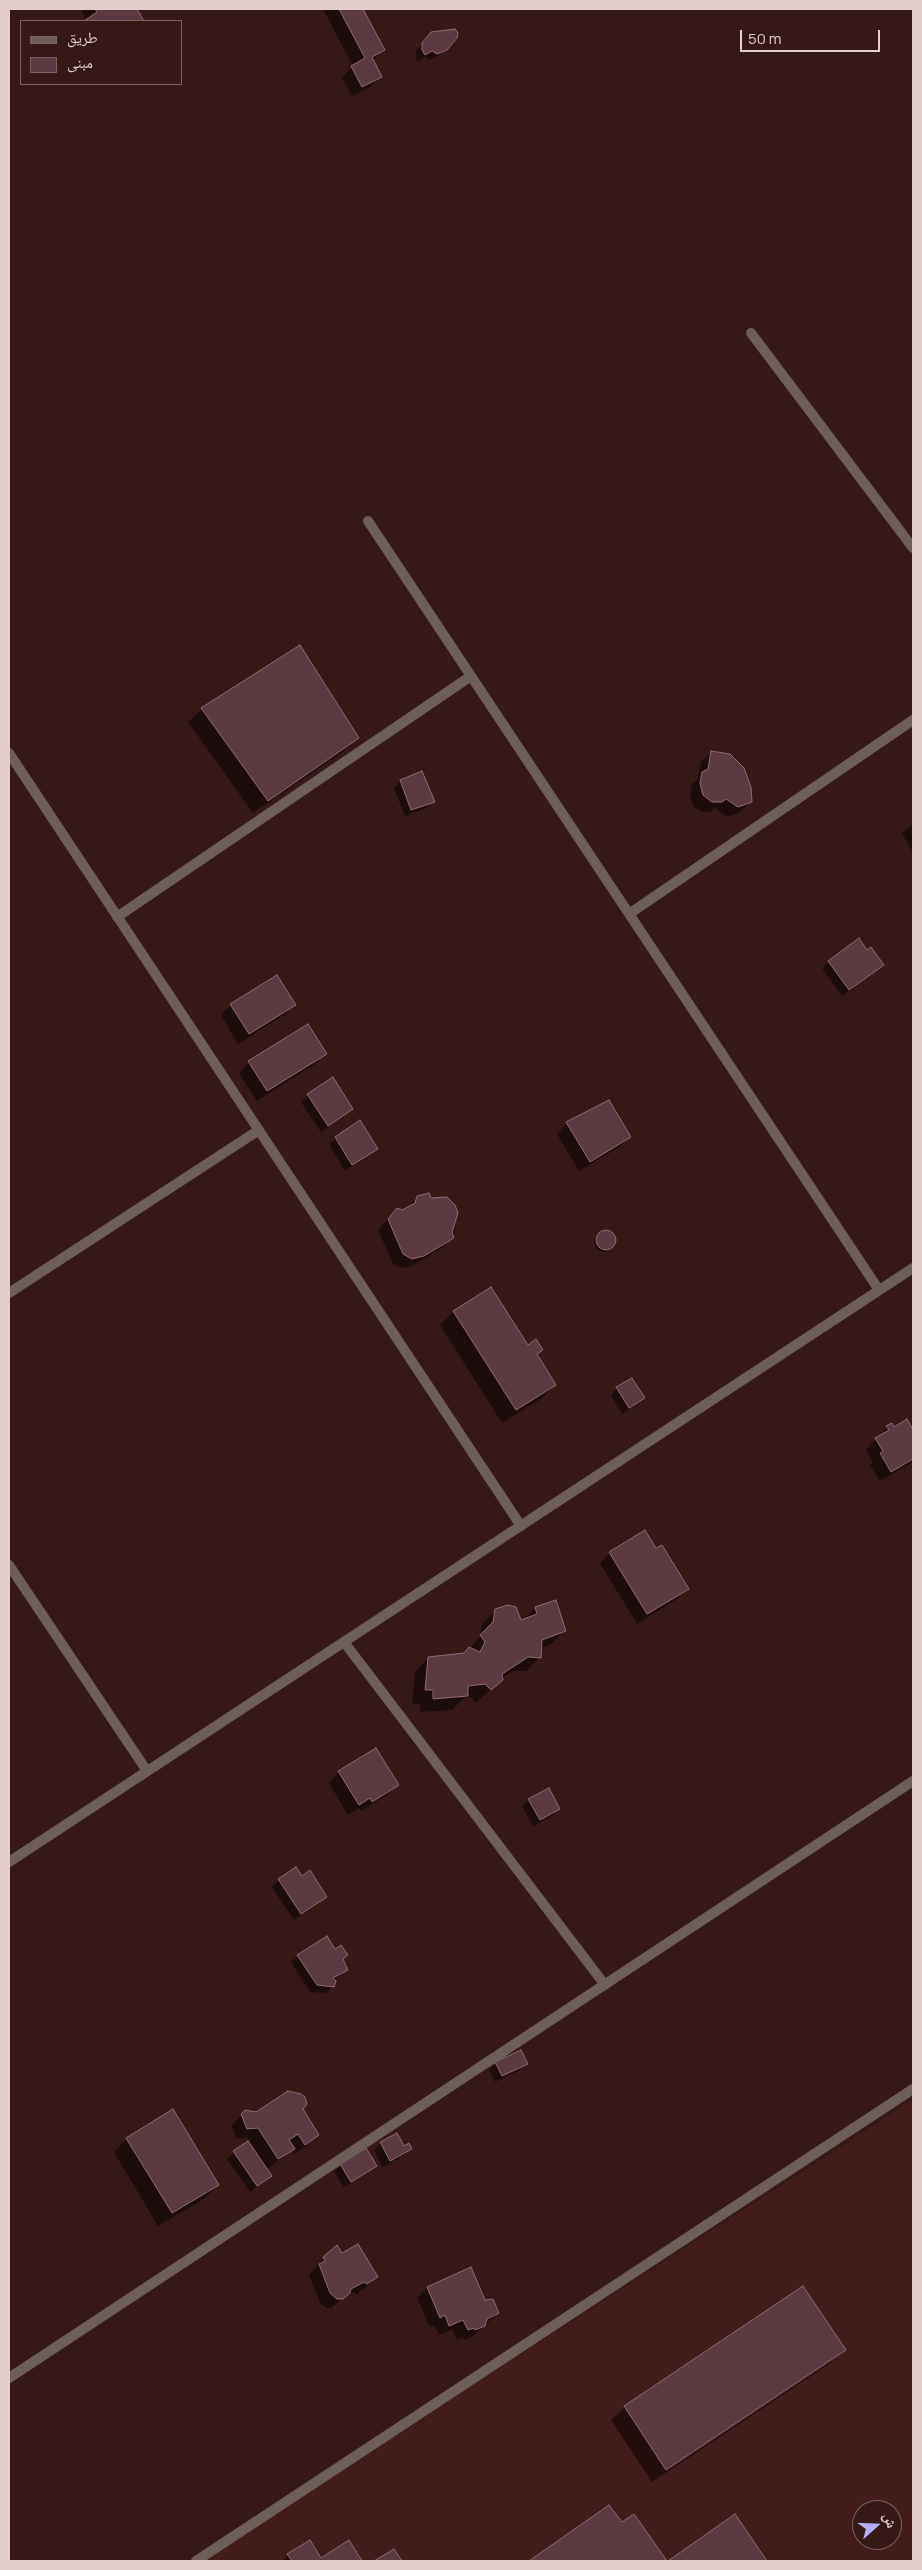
<!DOCTYPE html>
<html>
<head>
<meta charset="utf-8">
<style>
	body { margin:0 }
	#map { position:relative; width:922px; height:2570px; overflow:hidden; background:#361816; font-family:Manrope,"Noto Naskh Arabic",sans-serif }
	canvas { display:block }
	.frame { position:absolute; inset:0; border:10px solid #e3cecc; pointer-events:none }
	.legend { position:absolute; left:20px; top:20px; width:162px; height:65px; box-sizing:border-box; background:#361816; border:1px solid #7b615f; margin:0; padding:6px 9px; list-style:none; font-size:15px; color:#e3cecc }
	.legend li { display:flex; align-items:center; gap:10px; height:25px }
	.legend b { width:25px; border:1px solid #7b615f }
	.north { position:absolute; left:852px; top:2500px; width:50px; height:50px; box-sizing:border-box; background:#361816; border:1px solid #7b615f; border-radius:50%; rotate:70deg; font-size:14px; font-weight:700; line-height:20px; text-align:center; color:#e3cecc }
	.north::after { content:''; display:block; margin:auto; width:18px; height:22px; background:#b4acf9; clip-path:polygon(50% 0,100% 100%,50% 72%,0 100%) }
	.scale { position:absolute; left:740px; top:30px; width:140px; height:22px; box-sizing:border-box; border:2px solid #e3cecc; border-top:0; padding-left:6px; font-size:15px; line-height:18px; white-space:nowrap; color:#e3cecc; -webkit-text-stroke:4px #361816; paint-order:stroke }
</style>
</head>
<body>
<div id="map">
<canvas width="922" height="2570"></canvas>
<div class="frame"></div>
<ul class="legend">
<li><b style="height:6px;background:#6d5e58"></b>طريق</li>
<li><b style="height:14px;background:#5c3a41"></b>مبنى</li>
</ul>
<div class="north">ش</div>
<div class="scale">50 m</div>
</div>
<script>
const context = document.querySelector('canvas').getContext('2d');
context.lineJoin = 'round';
function paint(path, color) {
  context.fillStyle = color;
  context.fill(path, 'evenodd');
}
function poly(rows) {
  const path = new Path2D();
  for (const r of rows) {
    if (r.length === 3) {
      path.moveTo(r[0] + r[2], r[1]);
      path.arc(r[0], r[1], r[2], 0, 2 * Math.PI);
      continue;
    }
    path.moveTo(r[0], r[1]);
    for (let i = 2; i < r.length; i += 2) path.lineTo(r[i], r[i + 1]);
  }
  return path;
}
function stroke(path, color, width, dash) {
  context.strokeStyle = color;
  context.lineWidth = width;
  context.lineCap = dash ? 'butt' : 'round';
  context.setLineDash(dash || []);
  context.stroke(path);
}
const built = poly([
	[913,2100,913,2561,202,2561],
	[862,2510,892,2510,892,2540,862,2540]
]);
const shadow = poly([
	[81,9,136,9,142,21,83,21,86,20],
	[323,9,362,9,383,50,373,60,380,77,370,87,352,96,342,77,353,66],
	[431,33,446,49,438,56,429,60,425,57,418,61,415,58,416,51],
	[202,709,358,738,344,751,253,813,188,722],
	[712,752,751,802,740,812,727,817,715,808,710,812,702,812,693,806,690,794,692,784,698,779,701,762],
	[400,781,433,801,426,808,405,816,394,788],
	[913,824,913,853,902,833],
	[867,952,882,965,842,996,822,968,829,962],
	[231,1005,295,1005,284,1015,238,1044,221,1015],
	[325,1054,315,1064,257,1101,239,1073,249,1062],
	[308,1095,352,1109,321,1132,301,1102],
	[359,1122,376,1148,345,1171,329,1144],
	[567,1123,630,1136,619,1147,579,1171,557,1134],
	[418,1197,451,1232,452,1237,442,1248,412,1266,401,1268,393,1264,378,1230,397,1209,402,1211,407,1208],
	[604,1242,10],
	[454,1312,527,1346,542,1350,536,1356,554,1385,541,1399,502,1423,440,1325],
	[617,1388,643,1398,622,1414,611,1395],
	[907,1421,913,1432,913,1462,880,1481,870,1465,873,1462,866,1450,887,1427,894,1429],
	[610,1553,687,1589,677,1599,637,1624,600,1563],
	[536,1608,564,1631,550,1645,540,1648,540,1657,526,1671,513,1671,502,1678,476,1703,471,1697,464,1698,452,1710,420,1712,420,1704,412,1703,415,1672,428,1658,464,1654,480,1637,482,1624,496,1610,521,1622],
	[339,1772,398,1784,387,1795,361,1811,359,1808,348,1815,329,1783],
	[529,1800,559,1809,552,1816,533,1826,522,1806],
	[301,1878,326,1897,294,1920,272,1887,279,1880],
	[298,1956,342,1960,347,1970,334,1980,333,1986,326,1993,310,1992,291,1962],
	[496,2063,526,2064,520,2070,495,2082,489,2070],
	[245,2111,317,2135,307,2146,294,2154,292,2150,266,2170,270,2176,250,2192,227,2159,247,2143,258,2159,260,2157,247,2137,237,2139,231,2126],
	[127,2139,217,2185,204,2199,158,2226,114,2152],
	[381,2143,403,2147,410,2149,404,2155,383,2167,374,2150],
	[341,2165,376,2165,344,2187,334,2172],
	[341,2255,377,2277,366,2287,356,2294,353,2292,346,2296,331,2308,326,2308,320,2303,309,2275,324,2258],
	[427,2288,485,2302,498,2313,473,2336,464,2340,463,2337,457,2340,453,2329,439,2335,434,2325,430,2327,417,2298],
	[844,2350,830,2363,652,2482,611,2420,625,2407],
	[609,2507,621,2524,634,2515,666,2561,531,2561],
	[734,2516,766,2561,670,2561],
	[349,2542,361,2561,282,2561,288,2555,321,2559]
]);
const building = poly([
	[95,9,137,9,144,21,84,21,97,12,95,9],
	[339,9,363,9,385,50,372,57,382,77,362,87,351,66,365,58,339,9],
	[455,29,458,33,457,38,447,50,437,54,432,51,425,55,422,50,422,43,431,32,455,29],
	[300,645,359,738,268,801,201,708,300,645],
	[711,751,730,754,744,768,751,787,752,802,738,807,726,799,722,802,712,802,703,795,700,783,702,772,708,769,711,751],
	[422,771,435,802,411,810,400,780,422,771],
	[859,938,867,950,871,947,884,965,849,990,828,961,859,938],
	[277,975,296,1005,249,1034,230,1004,277,975],
	[308,1024,327,1054,267,1091,248,1061,308,1024],
	[333,1077,353,1109,328,1126,307,1094,333,1077],
	[609,1100,631,1137,590,1162,566,1122,609,1100],
	[360,1120,378,1149,352,1165,335,1137,360,1120],
	[429,1193,431,1198,447,1197,455,1205,458,1213,452,1232,454,1238,424,1256,412,1259,403,1254,388,1219,397,1208,402,1210,415,1203,417,1196,429,1193],
	[606,1240,10],
	[491,1287,528,1345,536,1339,543,1350,537,1354,556,1385,516,1410,453,1311,491,1287],
	[632,1378,645,1398,629,1408,616,1387,632,1378],
	[907,1419,913,1430,913,1459,891,1472,880,1453,883,1451,875,1438,889,1430,886,1426,892,1423,894,1427,907,1419],
	[645,1530,656,1548,662,1545,689,1589,647,1614,609,1552,645,1530],
	[556,1600,566,1631,542,1640,541,1658,528,1657,502,1674,503,1680,491,1690,485,1684,468,1686,468,1696,433,1699,433,1690,425,1690,428,1657,464,1653,469,1647,480,1652,485,1642,480,1635,493,1622,495,1609,508,1605,516,1607,521,1620,537,1614,535,1607,556,1600],
	[376,1748,399,1785,372,1802,370,1798,359,1805,338,1771,376,1748],
	[549,1788,560,1809,540,1820,528,1799,549,1788],
	[296,1867,302,1876,310,1870,327,1897,301,1914,278,1879,296,1867],
	[327,1936,335,1949,341,1945,348,1955,343,1959,348,1970,333,1978,336,1981,334,1987,317,1985,297,1955,327,1936],
	[521,2050,528,2064,502,2076,495,2062,521,2050],
	[288,2091,301,2094,305,2097,307,2104,303,2109,319,2135,305,2145,298,2134,289,2140,295,2149,278,2159,258,2128,247,2129,241,2114,245,2110,256,2112,288,2091],
	[173,2109,219,2185,172,2213,126,2138,173,2109],
	[397,2133,404,2146,409,2143,412,2149,390,2161,380,2142,397,2133],
	[248,2141,272,2176,257,2186,233,2151,248,2141],
	[366,2148,377,2166,351,2182,340,2164,366,2148],
	[358,2244,378,2277,367,2284,364,2282,351,2289,350,2293,343,2299,337,2299,330,2293,319,2264,325,2261,323,2257,337,2245,342,2253,358,2244],
	[471,2267,485,2300,493,2299,499,2313,487,2319,485,2326,475,2330,474,2328,468,2330,463,2320,449,2326,445,2315,440,2318,427,2287,471,2267],
	[803,2286,846,2350,666,2470,624,2406,803,2286],
	[609,2505,622,2522,634,2514,667,2561,529,2561,609,2505],
	[735,2514,767,2561,668,2561,735,2514],
	[310,2540,321,2558,349,2540,362,2561,292,2561,287,2554,310,2540],
	[394,2549,402,2561,374,2561,394,2549]
]);
const minor = poly([
	[751,333,913,548],
	[368,521,879,1290],
	[9,753,521,1526],
	[629,914,913,720],
	[117,917,471,676],
	[9,1293,259,1130],
	[9,1565,147,1771],
	[344,1642,605,1985],
	[9,1862,913,1268],
	[9,2378,913,1781],
	[196,2561,913,2089]
]);
paint(built, '#421c1a');
paint(shadow, '#0007');
paint(building, '#5c3a41');
stroke(building, '#916b72', 1);
stroke(minor, '#6d5e58', 10);
</script>
</body>
</html>
